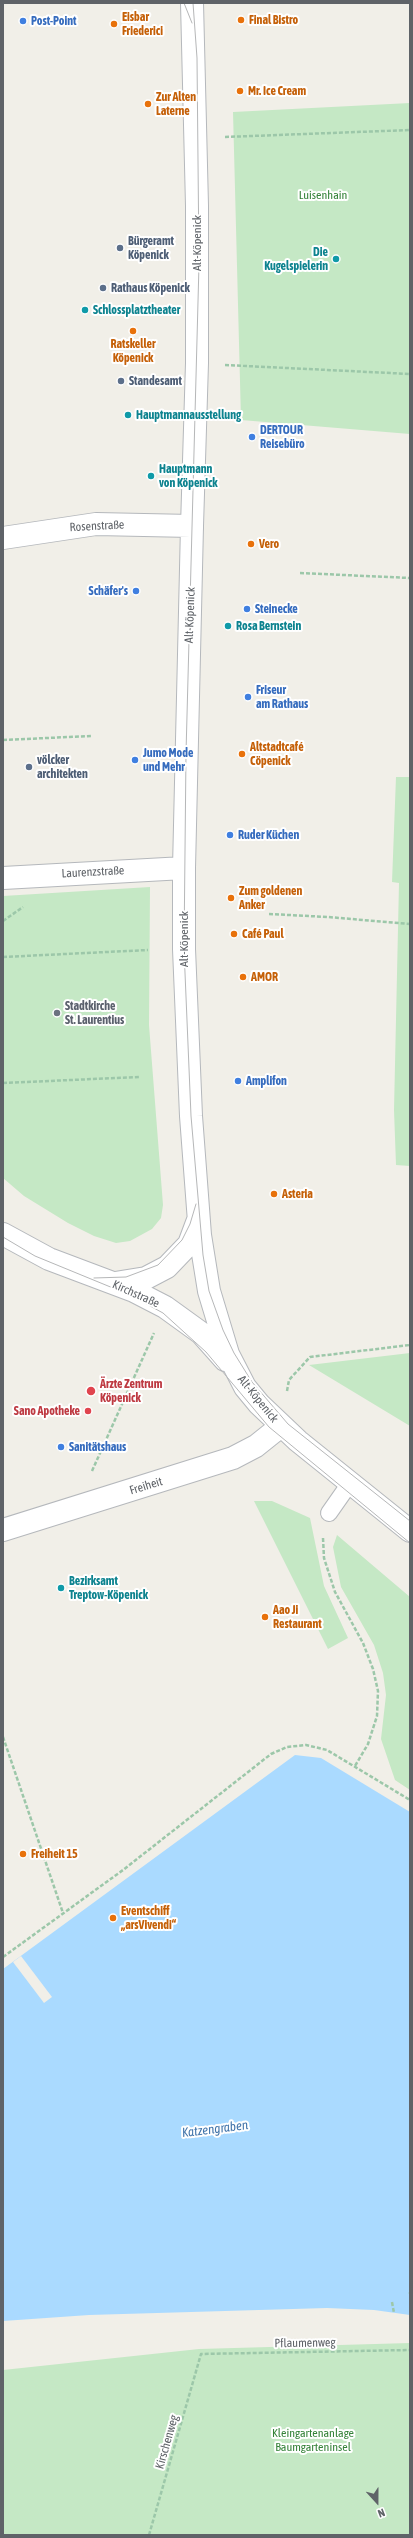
<!DOCTYPE html>
<html>
<head>
<meta charset="utf-8">
<style>
	body { margin:0 }
	#map { position:relative; width:413px; height:2538px; overflow:hidden; background:#f1efe8; font-family:"Asap Condensed",sans-serif }
	canvas { display:block }
	.frame { position:absolute; inset:0; border:4px solid #5f6368; pointer-events:none }
	.north { position:absolute; left:357px; top:2482px; width:40px; height:40px; -webkit-text-stroke:3px #fff; paint-order:stroke; rotate:159deg; font-size:11px; font-weight:700; line-height:16px; text-align:center; color:#5f6368 }
	.north::after { content:''; display:block; margin:auto; width:14px; height:18px; background:#5f6368; clip-path:polygon(50% 0,100% 100%,50% 72%,0 100%) }
</style>
</head>
<body>
<div id="map">
<canvas width="413" height="2538"></canvas>
<div class="frame"></div>
<div class="north">N</div>
</div>
<script>
const context = document.querySelector('canvas').getContext('2d');
context.lineJoin = 'round';
function paint(path, color) {
  context.fillStyle = color;
  context.fill(path, 'evenodd');
}
function poly(rows) {
  const path = new Path2D();
  for (const r of rows) {
    path.moveTo(r[0], r[1]);
    for (let i = 2; i < r.length; i += 2) path.lineTo(r[i], r[i + 1]);
  }
  return path;
}
function stroke(path, color, width, dash) {
  context.strokeStyle = color;
  context.lineWidth = width;
  context.lineCap = dash ? 'butt' : 'round';
  context.setLineDash(dash || []);
  context.stroke(path);
}
function write(font, color, halo, rows, align = 'center') {
  context.font = font + ' "Asap Condensed",sans-serif';
  context.lineWidth = 4;
  context.setLineDash([]);
  context.textBaseline = 'middle';
  context.strokeStyle = halo;
  context.fillStyle = color;
  for (const [text, x, y, turn = 0] of rows) {
    context.save();
    context.translate(x, y);
    context.rotate((+turn || 0) * Math.PI / 180);
    context.textAlign = isNaN(turn) ? turn : align;
    if (halo) context.strokeText(text, 0, 0);
    context.fillText(text, 0, 0);
    context.restore();
  }
}
const green = poly([
	[410,103,410,434,241,420,233,112],
	[396,777,410,777,410,1166,396,1165,394,1110,399,883,392,882],
	[150,887,149,1025,163,1205,161,1218,152,1229,130,1241,116,1243,94,1236,68,1223,24,1196,3,1178,3,896],
	[410,1353,410,1426,309,1365],
	[254,1501,272,1501,310,1518,324,1586,348,1638,328,1649],
	[337,1535,410,1597,410,1790,395,1780,381,1739,386,1695,383,1673,374,1645,341,1587,333,1547],
	[410,2343,410,2535,3,2535,3,2370,199,2349]
]);
const water = poly([
	[295,1755,321,1758,410,1812,410,2315,374,2310,327,2308,89,2315,3,2321,3,1969]
]);
const pier = poly([
	[21,1956,52,1997,44,2003,13,1962]
]);
const path = poly([
	[225,137,410,130],
	[225,365,410,374],
	[300,573,410,578],
	[3,740,91,736],
	[269,914,328,917,410,924],
	[3,921,23,907],
	[3,957,148,950],
	[3,1083,139,1077],
	[287,1391,289,1380,310,1357,410,1345],
	[92,1471,154,1333],
	[323,1538,324,1558,335,1592,363,1643,373,1669,378,1691,377,1716,368,1744,355,1766],
	[3,1737,63,1913],
	[3,1957,123,1870,271,1754,287,1747,306,1745,327,1750,410,1800],
	[410,2292,410,2294],
	[392,2302,394,2313],
	[149,2535,201,2354,410,2350]
]);
const service = poly([
	[329,1513,350,1483]
]);
const pedestrian = poly([
	[192,3,197,206,197,363,192,526]
]);
const minor = poly([
	[3,538,96,524,192,526,184,868,184,949,191,1116,200,1235,209,1291,228,1354,245,1387,259,1404,298,1441,410,1531],
	[3,878,184,868],
	[3,1234,49,1259,134,1291,165,1307,201,1333,225,1360],
	[115,1283,146,1278,167,1267,189,1244,198,1220],
	[3,1530,233,1458,256,1446,281,1426]
]);
const tram = poly([
	[184,3,192,23],
	[193,3,197,58,199,264,186,753,184,949,191,1116,203,1255,209,1291,223,1330,234,1353,252,1382,288,1424,410,1521],
	[3,1237,35,1256,130,1295,163,1313,206,1352,269,1427,410,1543],
	[94,1278,126,1277,158,1265,182,1240,190,1224,196,1204]
]);
const markers = [
	[241,20,4,"#e8710a"],
	[23,21,4,"#3f7fe0"],
	[114,24,4,"#e8710a"],
	[240,91,4,"#e8710a"],
	[148,104,4,"#e8710a"],
	[120,248,4,"#5c6f8a"],
	[336,259,4,"#0f9aa8"],
	[103,288,4,"#5c6f8a"],
	[85,310,4,"#0f9aa8"],
	[133,331,4,"#e8710a"],
	[121,381,4,"#5c6f8a"],
	[128,415,4,"#0f9aa8"],
	[252,437,4,"#3f7fe0"],
	[151,476,4,"#0f9aa8"],
	[251,544,4,"#e8710a"],
	[136,591,4,"#3f7fe0"],
	[247,609,4,"#3f7fe0"],
	[228,626,4,"#0f9aa8"],
	[248,697,4,"#3f7fe0"],
	[242,754,4,"#e8710a"],
	[135,760,4,"#3f7fe0"],
	[29,767,4,"#5c6f8a"],
	[230,835,4,"#3f7fe0"],
	[231,898,4,"#e8710a"],
	[234,934,4,"#e8710a"],
	[243,977,4,"#e8710a"],
	[57,1013,4,"#6b7280"],
	[238,1081,4,"#3f7fe0"],
	[274,1194,4,"#e8710a"],
	[91,1391,5,"#e0444e"],
	[88,1411,4,"#e0444e"],
	[61,1447,4,"#3f7fe0"],
	[61,1588,4,"#0f9aa8"],
	[265,1617,4,"#e8710a"],
	[23,1854,4,"#e8710a"],
	[113,1918,4,"#e8710a"]
];
const foodNames = [
	["Eisbar",122,17],
	["Friederici",122,31],
	["Final Bistro",249,20],
	["Mr. Ice Cream",248,91],
	["Zur Alten",156,97],
	["Laterne",156,111],
	["Ratskeller",133,344,"center"],
	["Köpenick",133,358,"center"],
	["Vero",259,544],
	["Altstadtcafé",250,747],
	["Cöpenick",250,761],
	["Zum goldenen",239,891],
	["Anker",239,905],
	["Café Paul",242,934],
	["AMOR",251,977],
	["Asteria",282,1194],
	["Aao Ji",273,1610],
	["Restaurant",273,1624],
	["Freiheit 15",31,1854],
	["Eventschiff",121,1911],
	["„arsVivendi“",121,1925]
];
const shopNames = [
	["Post-Point",31,21],
	["DERTOUR",260,430],
	["Reisebüro",260,444],
	["Schäfer's",128,591,"right"],
	["Steinecke",255,609],
	["Friseur",256,690],
	["am Rathaus",256,704],
	["Jumo Mode",143,753],
	["und Mehr",143,767],
	["Ruder Küchen",238,835],
	["Amplifon",246,1081],
	["Sanitätshaus",69,1447]
];
const parkNames = [
	["Luisenhain",323,195],
	["Kleingartenanlage",313,2433],
	["Baumgarteninsel",313,2447]
];
const serviceNames = [
	["Bürgeramt",128,241],
	["Köpenick",128,255],
	["Rathaus Köpenick",111,288],
	["Standesamt",129,381],
	["völcker",37,760],
	["architekten",37,774]
];
const streetNames = [
	["Alt-Köpenick",197,243,-90],
	["Rosenstraße",97,526,-3],
	["Alt-Köpenick",190,615,-88],
	["Laurenzstraße",93,872,-3],
	["Alt-Köpenick",184,939,-90],
	["Kirchstraße",136,1294,24],
	["Alt-Köpenick",258,1399,51],
	["Freiheit",146,1486,-17],
	["Pflaumenweg",305,2343,-1],
	["Kirschenweg",167,2442,-74]
];
const cultureNames = [
	["Die",328,252,"right"],
	["Kugelspielerin",328,266,"right"],
	["Schlossplatztheater",93,310],
	["Hauptmannausstellung",136,415],
	["Hauptmann",159,469],
	["von Köpenick",159,483],
	["Rosa Bernstein",236,626],
	["Bezirksamt",69,1581],
	["Treptow-Köpenick",69,1595]
];
const worshipNames = [
	["Stadtkirche",65,1006],
	["St. Laurentius",65,1020]
];
const healthNames = [
	["Ärzte Zentrum",100,1384],
	["Köpenick",100,1398],
	["Sano Apotheke",80,1411,"right"]
];
const waterNames = [
	["Katzengraben",215,2129,-7]
];
paint(green, '#c5e8c5');
paint(water, '#aadaff');
paint(pier, '#f1efe8');
stroke(service, '#b5b8bc', 18);
stroke(pedestrian, '#b5b8bc', 24);
stroke(minor, '#b5b8bc', 24);
stroke(path, '#9cc7a9', 2.5, [4, 2]);
stroke(service, '#fff', 16);
stroke(pedestrian, '#fff', 22);
stroke(minor, '#fff', 22);
stroke(tram, '#b6b7b8', 1);
for (const [x, y, r, color] of markers) {
  const dot = new Path2D();
  dot.arc(x, y, r, 0, 2 * Math.PI);
  context.fillStyle = color;
  context.fill(dot);
  stroke(dot, '#fff', 1.5);
}
write('bold 12px', '#c56008', '#fff', foodNames, 'left');
write('bold 12px', '#366cbe', '#fff', shopNames, 'left');
write('12px', '#348238', '#fff', parkNames);
write('bold 12px', '#4e5e75', '#fff', serviceNames, 'left');
write('12px', '#5f6368', '#fff', streetNames);
write('bold 12px', '#0d838f', '#fff', cultureNames, 'left');
write('bold 12px', '#5b616d', '#fff', worshipNames, 'left');
write('bold 12px', '#be3a42', '#fff', healthNames, 'left');
write('italic 13px', '#4174aa', '#fff', waterNames);
</script>
</body>
</html>
